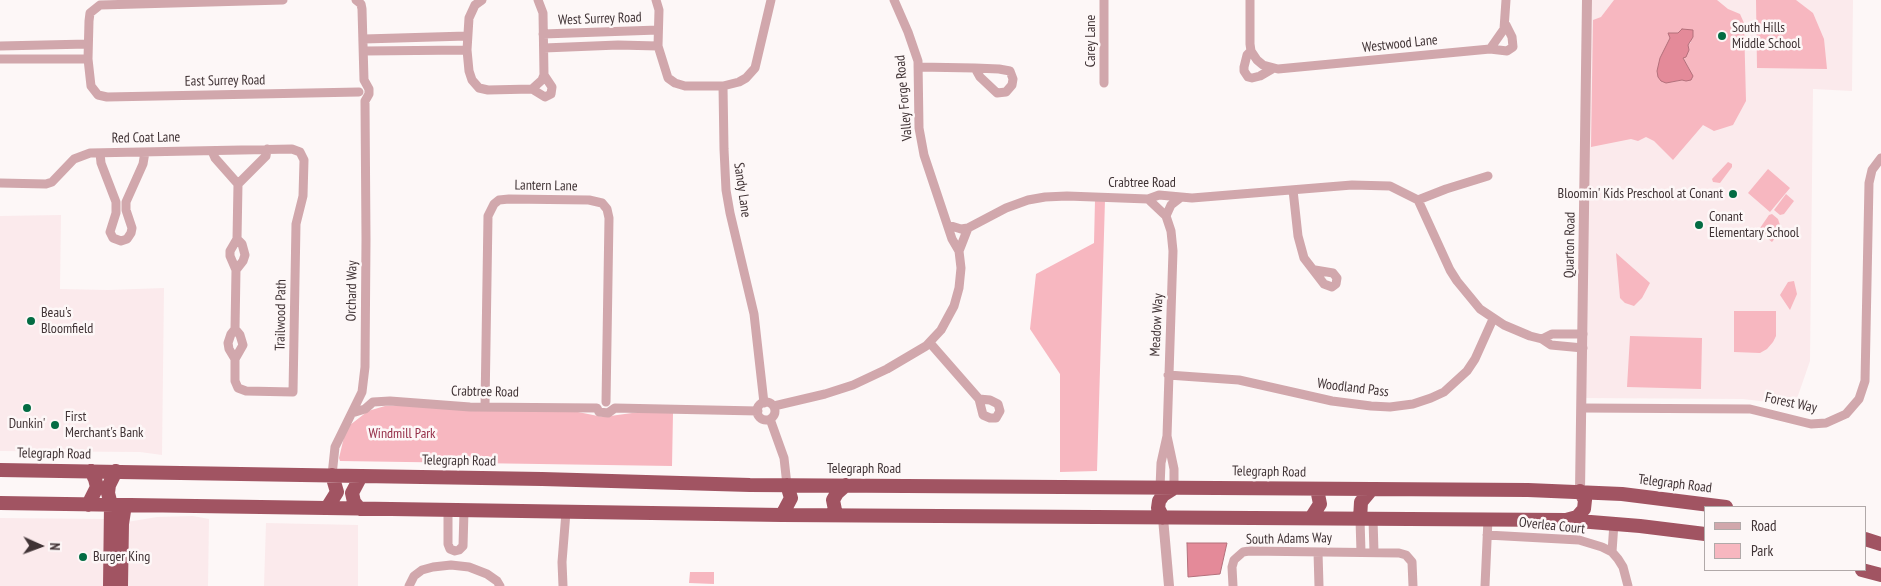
<!DOCTYPE html>
<html>
<head>
<meta charset="utf-8">
<style>
	body { margin:0 }
	#map { position:relative; width:1881px; height:586px; overflow:hidden; background:#fdf7f7; font-family:"PT Sans Narrow",sans-serif }
	canvas { display:block }
	.legend { position:absolute; left:1704px; top:506px; width:162px; height:65px; box-sizing:border-box; background:#fdf7f7; border:1px solid #b1a9a9; margin:0; padding:6px 9px; list-style:none; font-size:15px; color:#403335 }
	.legend li { display:flex; align-items:center; gap:10px; height:25px }
	.legend b { width:25px; border:1px solid #b1a9a9 }
	.north { position:absolute; left:15px; top:521px; width:50px; height:50px; -webkit-text-stroke:4px #fdf7f7; paint-order:stroke; rotate:92deg; font-size:14px; font-weight:700; line-height:20px; text-align:center; color:#403335 }
	.north::after { content:''; display:block; margin:auto; width:18px; height:22px; background:#403335; clip-path:polygon(50% 0,100% 100%,50% 72%,0 100%) }
</style>
</head>
<body>
<div id="map">
<canvas width="1881" height="586"></canvas>
<ul class="legend">
<li><b style="height:6px;background:#d1a7ac"></b>Road</li>
<li><b style="height:14px;background:#f7b7c0"></b>Park</li>
</ul>
<div class="north">N</div>
</div>
<script>
const context = document.querySelector('canvas').getContext('2d');
context.lineJoin = 'round';
function paint(path, color) {
  context.fillStyle = color;
  context.fill(path, 'evenodd');
}
function poly(rows) {
  const path = new Path2D();
  for (const r of rows) {
    if (r.length === 3) {
      path.moveTo(r[0] + r[2], r[1]);
      path.arc(r[0], r[1], r[2], 0, 2 * Math.PI);
      continue;
    }
    path.moveTo(r[0], r[1]);
    for (let i = 2; i < r.length; i += 2) path.lineTo(r[i], r[i + 1]);
  }
  return path;
}
function stroke(path, color, width, dash) {
  context.strokeStyle = color;
  context.lineWidth = width;
  context.lineCap = dash ? 'butt' : 'round';
  context.setLineDash(dash || []);
  context.stroke(path);
}
function write(font, color, halo, rows, align = 'center') {
  context.font = font + ' "PT Sans Narrow",sans-serif';
  context.lineWidth = 5;
  context.setLineDash([]);
  context.textBaseline = 'middle';
  context.strokeStyle = halo;
  context.fillStyle = color;
  for (const [text, x, y, turn = 0] of rows) {
    context.save();
    context.translate(x, y);
    context.rotate((+turn || 0) * Math.PI / 180);
    context.textAlign = isNaN(turn) ? turn : align;
    if (halo) context.strokeText(text, 0, 0);
    context.fillText(text, 0, 0);
    context.restore();
  }
}
const built = poly([
	[1592,0,1853,0,1852,91,1813,89,1810,361,1793,410,1768,402,1743,399,1583,398],
	[61,215,60,289,108,290,164,288,162,455,140,452,0,451,0,216],
	[193,516,209,519,208,586,125,586,127,522,157,517],
	[0,518,105,519,104,586,0,586],
	[266,523,358,525,358,586,264,586]
]);
const green = poly([
	[1614,0,1717,0,1728,9,1740,14,1744,23,1746,101,1733,125,1714,131,1703,125,1673,160,1654,141,1646,137,1638,141,1631,139,1591,147,1593,20,1601,17],
	[1668,33,1678,33,1691,42,1688,45,1689,50,1683,58,1690,70,1686,81,1682,80,1673,82,1660,58,1669,43,1670,38],
	[1756,0,1796,0,1813,13,1824,39,1827,69,1757,68],
	[1728,162,1732,164,1732,167,1720,183,1713,182,1712,179],
	[1768,169,1790,188,1770,212,1748,193],
	[1786,194,1794,201,1784,214,1780,215,1774,210],
	[1095,200,1105,200,1097,471,1060,472,1060,374,1030,329,1036,274,1094,243],
	[1772,214,1778,219,1780,225,1780,232,1772,242,1758,231,1769,215],
	[1616,253,1650,283,1642,298,1634,306,1625,303,1620,298],
	[1794,281,1797,294,1790,310,1780,295,1788,282],
	[1734,311,1776,311,1776,336,1773,342,1767,349,1760,353,1734,352],
	[1630,336,1702,338,1701,389,1627,387],
	[401,405,573,411,603,417,632,413,673,413,672,466,340,461,339,458,344,437,350,425,368,411,385,406],
	[690,572,714,572,714,584,689,583]
]);
const water = poly([
	[1682,29,1693,30,1693,37,1688,45,1689,50,1686,57,1683,58,1693,76,1691,80,1686,81,1682,80,1666,83,1661,81,1658,77,1657,71,1660,58,1670,38,1668,33,1678,33,1682,29],
	[1187,543,1227,543,1220,574,1188,577,1187,543]
]);
const minor = poly([
	[283,0,100,5,90,13,89,21,88,59,91,86,98,95,107,97,359,92],
	[482,0,475,5,469,18,467,50,469,71,472,80,479,88,488,90,532,89,542,80,544,75,543,13,538,0],
	[656,0,659,10,658,46,668,78,675,83,685,86,723,86],
	[894,0,908,32,918,61,919,128,924,155,952,239,959,251],
	[1250,0,1250,44,1251,51,1257,60,1263,65,1278,69,1490,49,1504,29,1506,0],
	[543,34,658,30],
	[364,39,467,36],
	[0,46,88,44],
	[544,48,618,45,658,46],
	[1490,49,1507,51,1513,47,1512,37,1506,25],
	[365,51,467,50],
	[1251,51,1247,55,1244,67,1244,71,1248,77,1252,78,1260,76,1272,69],
	[0,59,88,59],
	[918,67,975,68,980,77,997,93,1006,92,1012,85,1013,79,1010,71,999,69,975,68],
	[1104,83,1104,0],
	[532,89,545,97,551,94,552,87,544,75],
	[212,151,215,158,238,184,266,156,267,149],
	[100,153,101,163,116,202,116,213,110,232,113,238,121,241,127,239,131,233,132,228,126,210,126,202,143,164,145,152],
	[0,183,46,184,52,182,74,159,90,153,292,149,300,152,304,160,303,196,296,224,293,392,246,391,238,388,235,381,235,359,229,349,228,343,231,334,235,329,240,335,243,345,235,359],
	[1293,190,1298,236,1304,258,1324,284,1332,287,1336,284,1337,278,1333,273,1315,270],
	[1148,199,1166,216,1171,231,1173,251,1167,436],
	[1418,200,1446,189,1488,176],
	[1166,216,1171,205,1180,198],
	[948,225,961,229,968,228],
	[237,239,238,184],
	[235,329,236,270,230,256,230,251,237,239,242,244,245,255,243,261,236,270],
	[1542,339,1552,334,1583,334],
	[930,343,979,399,983,415,990,418,996,418,1000,411,998,404,990,400,979,399],
	[1168,375,1239,380,1332,401,1371,406,1390,407,1413,404,1431,398,1444,392,1467,371,1475,359,1493,319],
	[766,411,9],
	[764,403,754,314,730,213,726,190,724,149,723,86,739,82,746,78,755,68,771,0],
	[774,406,825,394,853,385,887,369,926,346,941,330,954,306,959,288,961,268,959,251,968,228,1006,208,1028,200,1045,197,1067,196,1148,199,1159,195,1192,198,1352,185,1390,186,1418,200,1450,270,1457,281,1480,309,1504,325,1530,336,1542,339,1551,345,1583,348],
	[485,407,488,216,494,204,499,200,509,199,589,200,602,203,607,209,609,218,606,402],
	[1582,408,1750,409,1811,424,1826,423,1846,414,1859,399,1865,381,1869,183,1872,170,1881,158],
	[352,413,365,409,373,402,390,401,470,407,597,408,599,412,608,413,615,408,758,411],
	[770,419,784,458,787,485],
	[332,475,335,447,362,392,365,367,366,239,365,101,369,94,369,89,364,80,362,9,361,4,356,0],
	[1160,488,1161,463,1167,436,1174,469,1174,488],
	[448,510,448,544,450,549,455,551,459,550,463,546,464,511],
	[1360,519,1361,552],
	[1373,519,1374,552],
	[1487,535,1579,540,1602,547,1612,552,1618,559,1623,567,1628,586],
	[1318,552,1319,586],
	[1612,552,1614,523],
	[409,586,414,576,422,570,433,567,451,565,469,567,487,574,497,581,500,586],
	[563,586,562,562,566,512],
	[1233,586,1232,567,1234,560,1243,552,1249,551,1399,553,1406,555,1412,562,1413,586],
	[1485,586,1488,519]
]);
const tertiary = poly([
	[1580,491,1587,0],
	[1163,518,1169,586]
]);
const trunk = poly([
	[0,470,542,479,750,485,1528,490,1622,494,1726,507],
	[0,503,782,515,1566,520,1640,526,1705,534],
	[88,505,97,487,95,479,91,471],
	[327,508,337,492,332,475],
	[360,509,354,502,352,493,361,476],
	[782,515,791,498,787,485],
	[836,515,833,500,837,493,846,485],
	[1163,518,1158,508,1159,501,1163,495,1174,488],
	[1311,518,1320,504,1317,489],
	[1360,519,1361,502,1371,490],
	[1566,520,1577,517,1584,509,1585,500,1580,491],
	[1865,539,1881,544],
	[1862,570,1881,575],
	[110,586,111,505,108,493,109,485,116,471],
	[121,586,122,524,125,505]
]);
const markers = [
	[1722,36,5,"#036c43"],
	[1733,194,5,"#036c43"],
	[1699,225,5,"#036c43"],
	[31,321,5,"#036c43"],
	[27,408,5,"#036c43"],
	[55,425,5,"#036c43"],
	[83,557,5,"#036c43"]
];
const streetNames = [
	["West Surrey Road",600,19,-2],
	["Carey Lane",1091,41,-90],
	["Westwood Lane",1400,44,-6],
	["East Surrey Road",225,81,-1],
	["Valley Forge Road",904,98,-95],
	["Red Coat Lane",146,138,-1],
	["Crabtree Road",1142,183],
	["Lantern Lane",546,186,1],
	["Sandy Lane",742,190,82],
	["Quarton Road",1570,245,-89],
	["Orchard Way",352,291,-89],
	["Trailwood Path",281,315,-89],
	["Meadow Way",1157,325,-87],
	["Woodland Pass",1353,388,7],
	["Crabtree Road",485,392,1],
	["Forest Way",1791,403,12],
	["Telegraph Road",54,454,1],
	["Telegraph Road",459,461,1],
	["Telegraph Road",864,469],
	["Telegraph Road",1269,472,1],
	["Telegraph Road",1675,484,7],
	["Overlea Court",1552,526,6],
	["South Adams Way",1289,539,-1]
];
const poiNames = [
	["South Hills",1732,28],
	["Middle School",1732,44],
	["Bloomin' Kids Preschool at Conant",1723,194,"right"],
	["Conant",1709,217],
	["Elementary School",1709,233],
	["Beau's",41,313],
	["Bloomfield",41,329],
	["First",65,417],
	["Merchant's Bank",65,433],
	["Dunkin'",27,424,"center"],
	["Burger King",93,557]
];
const parkNames = [
	["Windmill Park",402,434]
];
paint(built, '#fbeaec');
paint(green, '#f7b7c0');
paint(water, '#e48a99');
stroke(water, '#b3707b', 1);
stroke(minor, '#d1a7ac', 9);
stroke(tertiary, '#d1a7ac', 10);
stroke(trunk, '#a15462', 14);
for (const [x, y, r, color] of markers) {
  const dot = new Path2D();
  dot.arc(x, y, r, 0, 2 * Math.PI);
  context.fillStyle = color;
  context.fill(dot);
  stroke(dot, '#fdf7f7', 2);
}
write('14px', '#403335', '#fdf7f7', streetNames);
write('14px', '#403335', '#fdf7f7', poiNames, 'left');
write('14px', '#942c46', '#fdf7f7', parkNames);
</script>
</body>
</html>
